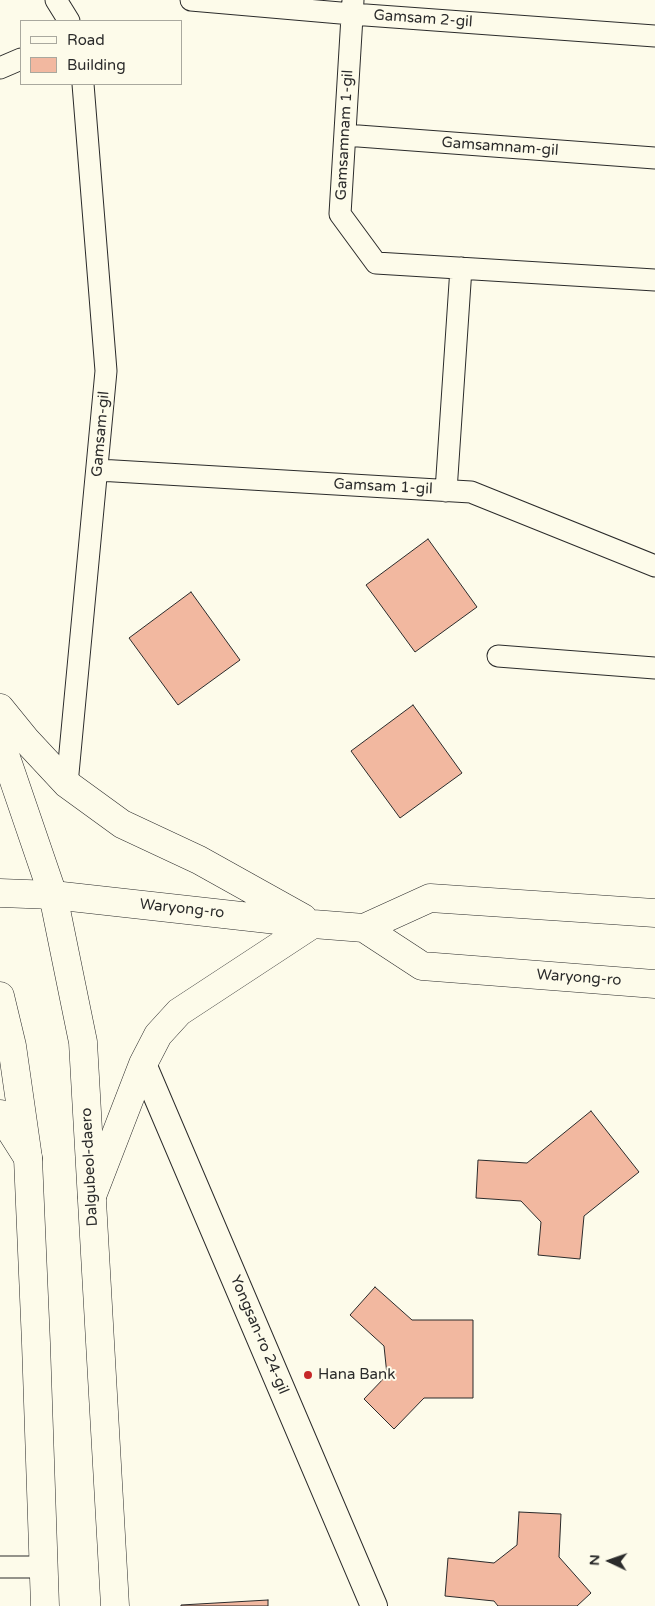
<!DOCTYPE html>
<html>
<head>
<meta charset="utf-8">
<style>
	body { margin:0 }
	#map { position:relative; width:655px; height:1606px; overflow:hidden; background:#fdfbea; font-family:"Varela Round",sans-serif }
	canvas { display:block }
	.legend { position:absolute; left:20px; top:20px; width:162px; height:65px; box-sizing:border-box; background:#fdfbea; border:1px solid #a9a89e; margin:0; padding:6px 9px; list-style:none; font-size:15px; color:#2b2b2b }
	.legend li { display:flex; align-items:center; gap:10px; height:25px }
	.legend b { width:25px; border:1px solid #a9a89e }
	.north { position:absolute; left:585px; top:1536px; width:50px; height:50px; -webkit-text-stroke:4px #fdfbea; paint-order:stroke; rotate:273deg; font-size:14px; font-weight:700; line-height:20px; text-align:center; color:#2b2b2b }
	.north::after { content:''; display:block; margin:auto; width:18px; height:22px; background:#2b2b2b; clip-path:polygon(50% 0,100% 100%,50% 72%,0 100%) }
</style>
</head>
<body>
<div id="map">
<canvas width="655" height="1606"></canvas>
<ul class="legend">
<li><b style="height:6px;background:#fdfbea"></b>Road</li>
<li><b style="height:14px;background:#f2b8a0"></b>Building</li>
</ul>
<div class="north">N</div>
</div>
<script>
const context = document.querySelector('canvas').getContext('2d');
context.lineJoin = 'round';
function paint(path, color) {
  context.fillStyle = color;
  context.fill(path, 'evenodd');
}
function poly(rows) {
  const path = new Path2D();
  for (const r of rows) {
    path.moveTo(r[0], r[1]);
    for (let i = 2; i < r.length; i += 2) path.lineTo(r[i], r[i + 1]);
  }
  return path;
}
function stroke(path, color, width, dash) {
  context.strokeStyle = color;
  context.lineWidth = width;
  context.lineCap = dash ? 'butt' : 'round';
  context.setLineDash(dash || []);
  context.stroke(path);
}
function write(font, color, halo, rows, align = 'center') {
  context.font = font + ' "Varela Round",sans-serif';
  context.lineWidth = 4;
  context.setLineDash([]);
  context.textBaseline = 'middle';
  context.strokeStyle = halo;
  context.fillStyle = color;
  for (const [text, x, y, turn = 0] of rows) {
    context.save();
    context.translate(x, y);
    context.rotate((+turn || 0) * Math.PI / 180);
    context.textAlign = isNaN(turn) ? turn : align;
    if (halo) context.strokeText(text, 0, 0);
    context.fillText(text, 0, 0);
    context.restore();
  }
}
const building = poly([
	[428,539,477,607,415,652,366,585,428,539],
	[191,592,240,660,178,705,129,638,191,592],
	[413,705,462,773,400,818,351,751,413,705],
	[591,1111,639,1172,584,1216,580,1259,538,1255,541,1222,521,1201,476,1198,478,1160,527,1163,591,1111],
	[375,1287,412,1320,473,1320,473,1398,424,1398,394,1429,364,1399,387,1375,384,1346,350,1315,375,1287],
	[519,1512,561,1514,559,1557,591,1593,577,1606,498,1606,494,1601,445,1596,448,1558,494,1563,517,1545,519,1512],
	[268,1600,268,1606,181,1606,181,1605,268,1600]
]);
const minor = poly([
	[56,0,69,21],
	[191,0,352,14,655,36],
	[353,0,340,214,376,263,655,280],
	[0,68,21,59],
	[345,135,655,158],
	[98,470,471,492,655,566],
	[446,491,461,268],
	[498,656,655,668],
	[67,784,106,371,83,84],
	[0,1567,43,1567]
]);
const tertiary = poly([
	[143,1064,374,1606]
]);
const secondary = poly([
	[0,708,26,740,67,784,122,824,199,860,303,918],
	[0,893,53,895,313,924,364,928,430,898,655,913],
	[364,928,422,966,655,984],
	[0,1114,28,1158],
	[92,1196,143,1064,158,1035,179,1012,313,924]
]);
const primary = poly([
	[0,740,53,895,83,1042,115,1606],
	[0,996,12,1046,28,1158,36,1343,45,1606]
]);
const markers = [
	[308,1375,5,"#c62828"]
];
const streetNames = [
	["Gamsam 2-gil",423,19,4],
	["Gamsamnam 1-gil",345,135,-87],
	["Gamsamnam-gil",500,147,4],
	["Gamsam-gil",101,434,-85],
	["Gamsam 1-gil",383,487,3],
	["Waryong-ro",182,909,6],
	["Waryong-ro",579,978,4],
	["Dalgubeol-daero",90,1167,-93],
	["Yongsan-ro 24-gil",259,1335,67]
];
const poiNames = [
	["Hana Bank",318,1375]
];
paint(building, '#f2b8a0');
stroke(building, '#2b2b2b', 1);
stroke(minor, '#2b2b2b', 23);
stroke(tertiary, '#2b2b2b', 28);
stroke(secondary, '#2b2b2b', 29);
stroke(primary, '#2b2b2b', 29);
stroke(minor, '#fdfbea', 21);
stroke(tertiary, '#fdfbea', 26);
stroke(secondary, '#fdfbea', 28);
stroke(primary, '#fdfbea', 28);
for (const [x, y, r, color] of markers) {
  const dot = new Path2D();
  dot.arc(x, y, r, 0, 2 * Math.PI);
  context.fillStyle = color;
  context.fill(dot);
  stroke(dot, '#fdfbea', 2);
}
write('15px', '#2b2b2b', '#fdfbea', streetNames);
write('15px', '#2b2b2b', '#fdfbea', poiNames, 'left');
</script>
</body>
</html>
